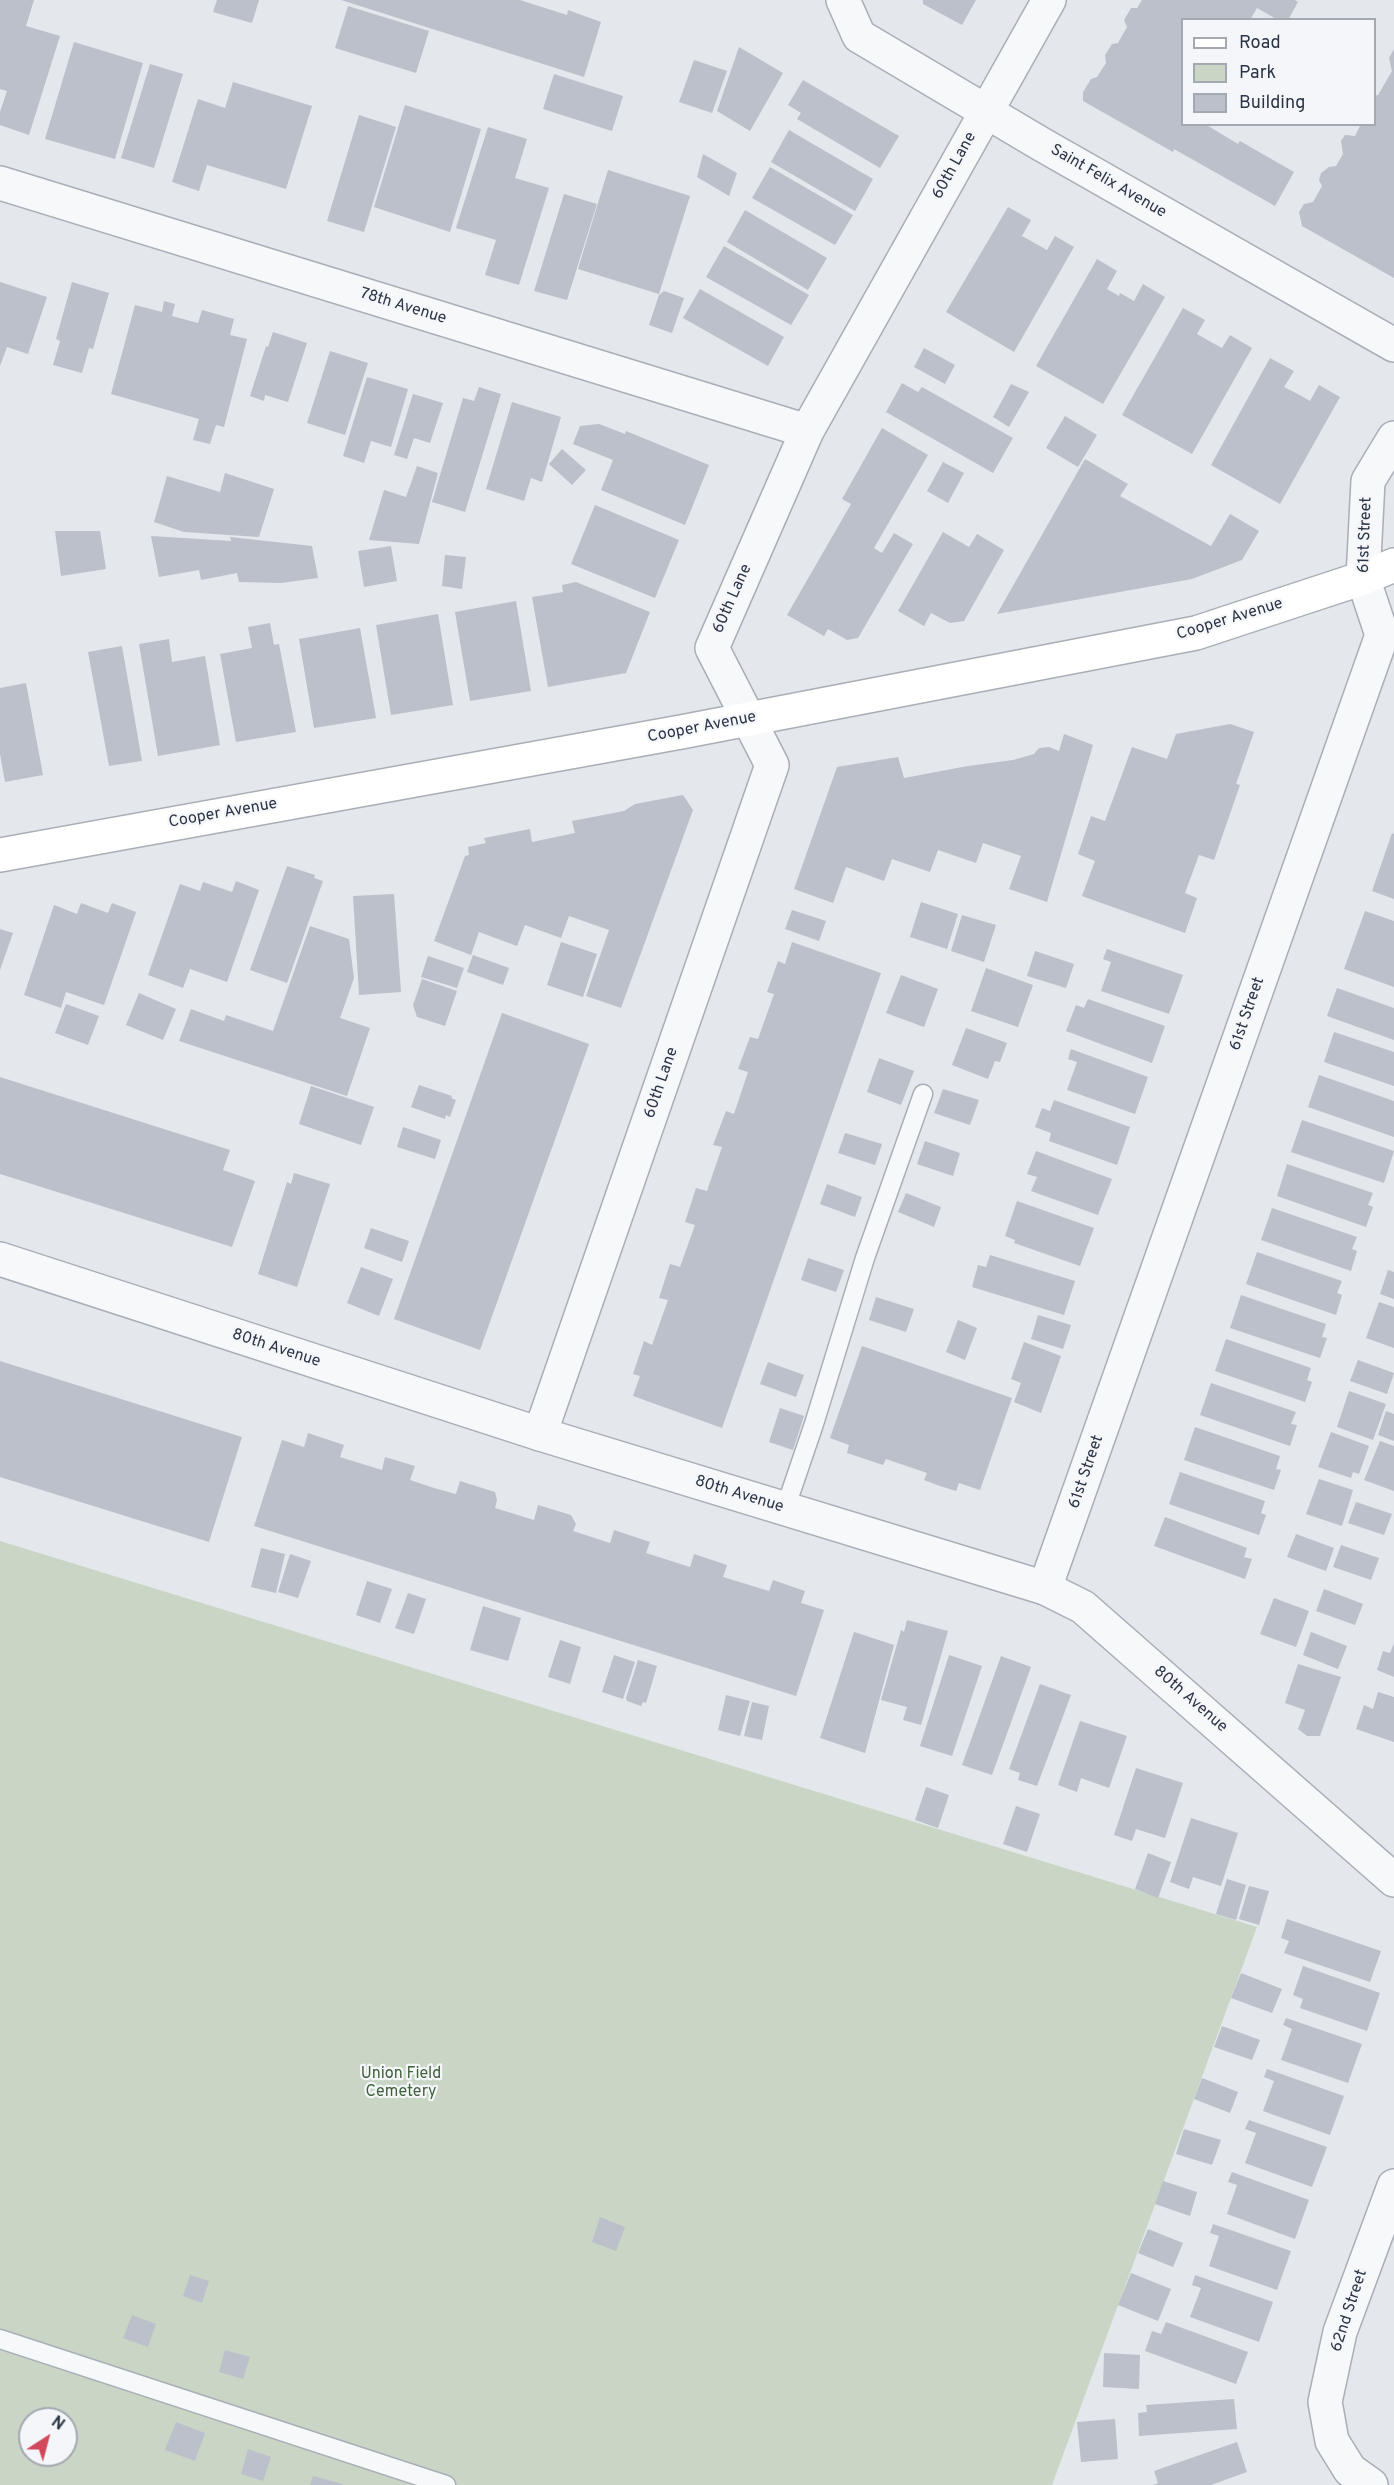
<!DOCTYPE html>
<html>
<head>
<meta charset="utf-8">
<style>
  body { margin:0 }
  #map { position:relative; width:1394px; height:2485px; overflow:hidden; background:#e4e7ec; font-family:Overpass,sans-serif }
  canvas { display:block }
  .legend { position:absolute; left:1181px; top:18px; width:195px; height:108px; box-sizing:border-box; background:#f4f6f9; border:2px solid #a4a8b1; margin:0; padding:8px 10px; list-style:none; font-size:18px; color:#2b3445 }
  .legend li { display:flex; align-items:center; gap:12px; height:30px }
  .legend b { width:30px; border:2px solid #a4a8b1 }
  .north { position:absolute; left:18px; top:2407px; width:60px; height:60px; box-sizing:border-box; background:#f4f6f9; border:2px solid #a4a8b1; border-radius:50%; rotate:36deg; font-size:16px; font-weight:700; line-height:24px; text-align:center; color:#2b3445 }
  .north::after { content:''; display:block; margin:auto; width:21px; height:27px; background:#d1495b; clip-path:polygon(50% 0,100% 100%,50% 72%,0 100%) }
</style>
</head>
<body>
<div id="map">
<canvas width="1394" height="2485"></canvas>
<ul class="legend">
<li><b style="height:8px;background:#fff"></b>Road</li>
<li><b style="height:16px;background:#c9d6c5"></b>Park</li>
<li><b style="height:16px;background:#bbc0ca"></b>Building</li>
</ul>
<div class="north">N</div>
</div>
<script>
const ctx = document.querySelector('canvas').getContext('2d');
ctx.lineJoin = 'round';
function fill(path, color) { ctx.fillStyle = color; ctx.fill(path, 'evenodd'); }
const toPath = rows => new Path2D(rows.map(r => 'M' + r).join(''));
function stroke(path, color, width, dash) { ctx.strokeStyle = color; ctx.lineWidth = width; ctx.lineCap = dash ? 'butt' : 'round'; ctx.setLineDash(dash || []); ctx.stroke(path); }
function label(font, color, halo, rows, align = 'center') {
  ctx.font = font + ' Overpass,sans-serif'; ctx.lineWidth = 4.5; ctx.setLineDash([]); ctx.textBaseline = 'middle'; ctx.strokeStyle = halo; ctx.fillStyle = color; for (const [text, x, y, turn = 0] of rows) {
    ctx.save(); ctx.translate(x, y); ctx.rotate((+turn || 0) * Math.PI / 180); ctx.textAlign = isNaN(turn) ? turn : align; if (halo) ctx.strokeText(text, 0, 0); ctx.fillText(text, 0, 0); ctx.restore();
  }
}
const green = toPath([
  [0,1541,1257,1927,1052,2485,0,2485],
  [30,2419,66,2419,66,2455,30,2455]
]);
const building = toPath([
  [0,0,34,0,26,26,60,36,29,135,0,125,0,112,7,91,0,89],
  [217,0,259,0,252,23,213,12],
  [341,0,520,0,567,15,568,10,601,22,584,77],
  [923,0,976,0,962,25,923,4],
  [1142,0,1295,0,1298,2,1288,20,1278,20,1257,8,1250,20,1182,20,1182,124,1205,124,1238,144,1240,141,1294,172,1275,206,1174,149,1173,152,1083,101,1083,92,1091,79,1097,77,1106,63,1105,55,1112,44,1118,43,1127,27,1124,20,1131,8,1137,8],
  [348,6,429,31,416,73,335,48],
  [74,42,143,63,115,159,45,139],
  [739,47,783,73,750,131,717,111],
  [1394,49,1394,278,1302,226,1299,212,1304,204,1313,202,1322,186,1319,180,1321,173,1329,167,1336,166,1343,154,1341,141,1345,135,1355,136,1361,124,1374,124,1374,96,1378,95,1392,71,1389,58],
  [694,60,727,71,712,113,679,102],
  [150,64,183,74,154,168,121,158],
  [554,74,623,96,612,131,543,109],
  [803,80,899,136,880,168,797,119,801,113,788,105],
  [233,82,312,106,286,189,207,165,199,191,172,182,198,99,225,108],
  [405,105,481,129,450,232,374,207],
  [359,115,396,127,364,232,327,221],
  [488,127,527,139,515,178,549,188,519,285,485,275,496,240,456,228],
  [789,130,873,179,855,211,771,162],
  [703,154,737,173,729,196,697,177],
  [770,167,853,215,835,245,752,198],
  [608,170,690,196,659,294,578,269],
  [564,194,597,204,567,300,534,291],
  [1008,207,1031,220,1022,236,1047,250,1055,236,1074,247,1014,352,946,312],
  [745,210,827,258,808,290,727,242],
  [724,246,809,295,791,325,706,277],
  [1097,259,1117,271,1107,289,1119,296,1120,293,1134,301,1143,284,1165,297,1103,404,1036,366],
  [0,282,47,297,28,354,7,347,0,366],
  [72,282,109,293,93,349,89,348,82,373,53,365,60,341,56,339],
  [700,289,784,337,768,366,683,318],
  [664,291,684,298,672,333,649,325,659,295],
  [164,301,175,304,172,316,198,323,202,310,234,319,230,335,247,339,224,427,216,425,210,444,193,440,199,419,111,394,135,305,162,312],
  [1183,308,1205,320,1197,334,1211,342,1222,348,1230,335,1252,348,1192,454,1122,415],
  [273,332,307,343,288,402,265,395,264,401,250,396,266,346,268,347],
  [924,348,955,365,945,384,914,367],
  [330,351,368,363,345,435,307,423],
  [1270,358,1294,371,1284,387,1296,393,1310,401,1319,385,1340,397,1280,504,1211,465],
  [367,377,408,389,391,447,371,441,364,463,343,456],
  [902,383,918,392,922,387,1013,438,993,473,886,412],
  [1011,384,1029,392,1009,427,993,417],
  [479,387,501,394,465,512,432,502,463,398,474,401],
  [413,394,443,403,430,443,414,438,407,459,394,455],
  [512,402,561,417,542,482,531,478,524,501,486,489],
  [1065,416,1097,435,1078,467,1046,448],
  [599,424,625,434,626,431,709,465,685,525,601,490,613,460,573,444,580,426],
  [882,428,928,455,874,548,882,553,894,533,913,544,858,638,847,640,828,629,824,636,787,615,851,504,842,499],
  [562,449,586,470,572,485,549,464],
  [1085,459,1128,484,1120,496,1211,546,1230,514,1259,531,1242,560,1192,579,997,614],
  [943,462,964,473,948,503,927,491],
  [417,466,438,473,419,544,369,540,384,490,406,497],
  [225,473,274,489,259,537,184,532,154,522,167,476,220,492],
  [595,505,679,540,655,598,571,564],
  [55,531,100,531,106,569,61,576],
  [943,532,969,547,977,534,1004,550,964,621,950,623,931,613,924,626,898,611],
  [151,536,231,541,230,537,312,546,318,578,281,583,239,582,237,573,201,580,199,570,159,577],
  [391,546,397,581,364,587,358,551],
  [445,555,466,557,462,589,442,586],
  [576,582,650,612,626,673,548,687,532,597,563,592,562,585],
  [516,601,531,691,470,701,455,612],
  [438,614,453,705,391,715,376,625],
  [270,623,274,645,279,644,296,732,236,742,220,654,252,648,248,627],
  [360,628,376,718,314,728,299,639],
  [169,639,172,662,205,656,220,745,158,756,139,644],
  [122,646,142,761,109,766,88,652],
  [26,683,43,775,5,782,0,754,0,688],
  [1230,724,1254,732,1236,784,1240,785,1214,860,1199,855,1185,893,1197,898,1185,933,1082,896,1095,861,1078,854,1091,816,1105,821,1132,747,1167,759,1176,734],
  [1064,734,1093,745,1047,902,1009,889,1021,856,983,843,976,863,938,850,930,872,892,859,884,881,846,867,833,903,794,889,837,767,898,757,904,778,968,766,1013,760,1034,754,1039,748,1049,747,1059,751],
  [683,795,693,810,621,1008,586,996,609,930,569,916,561,938,525,925,517,946,479,932,471,955,434,941,465,856,469,855,468,847,486,843,484,838,530,829,532,842,575,833,572,821,624,811,635,804],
  [1392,833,1394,834,1394,899,1372,891],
  [287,866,315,875,314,878,323,881,287,983,250,970],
  [236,881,259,890,227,982,190,969,183,988,148,975,180,884,200,891,203,882,232,892],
  [394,894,401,992,359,995,353,896],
  [921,902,958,914,947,949,910,937],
  [81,903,108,913,112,903,136,912,104,1005,66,992,61,1008,24,995,54,905,77,914],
  [792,910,826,921,819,941,785,929],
  [1365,911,1394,921,1394,987,1344,969],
  [962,915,996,925,984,962,951,951],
  [310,926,349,939,354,978,340,1018,370,1028,347,1096,179,1041,191,1009,224,1021,226,1015,273,1031],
  [0,929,13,933,0,970],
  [561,942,597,954,583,997,547,985],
  [792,942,881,973,722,1428,633,1396,640,1376,633,1374,644,1341,652,1345,668,1300,659,1298,670,1264,680,1267,695,1225,685,1222,696,1188,707,1191,722,1147,713,1145,726,1111,734,1114,748,1072,738,1069,750,1037,758,1039,774,994,767,992,778,961,785,964],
  [1107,949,1183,975,1169,1014,1101,991,1111,962,1103,959],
  [1035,951,1074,964,1066,988,1027,976],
  [473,955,509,968,503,985,467,972],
  [428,956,464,968,457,988,421,977],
  [986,968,1033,985,1018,1027,971,1011],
  [901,975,938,989,924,1027,886,1013],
  [422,979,457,991,445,1026,417,1017,413,1005],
  [1337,988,1394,1008,1394,1040,1327,1016],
  [139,993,176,1009,163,1040,126,1025],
  [1088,999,1165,1026,1152,1063,1066,1031,1076,1005,1084,1008],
  [66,1004,99,1016,88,1045,55,1033],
  [502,1013,589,1044,480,1350,394,1319],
  [966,1028,1007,1043,1000,1062,995,1061,988,1079,952,1065],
  [1334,1032,1394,1052,1394,1086,1324,1062],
  [1071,1049,1148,1077,1135,1114,1067,1090,1077,1062,1068,1059],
  [879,1058,914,1071,901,1105,867,1092],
  [1319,1075,1394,1101,1394,1137,1308,1107],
  [0,1077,230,1150,223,1170,255,1181,232,1247,0,1174],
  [419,1085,452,1096,451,1098,456,1100,450,1117,446,1115,445,1119,411,1107],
  [311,1086,374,1107,361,1145,299,1124],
  [943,1089,979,1100,970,1125,934,1113],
  [1054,1100,1130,1127,1117,1165,1049,1141,1051,1133,1035,1127,1042,1108,1050,1111],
  [1302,1120,1394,1151,1384,1183,1291,1152],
  [403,1127,441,1140,435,1159,397,1147],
  [845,1133,882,1144,875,1165,838,1153],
  [925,1141,960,1153,953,1176,917,1164],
  [1036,1151,1112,1179,1098,1215,1031,1191,1037,1177,1027,1174],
  [1287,1164,1373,1193,1368,1205,1373,1207,1366,1227,1277,1196],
  [294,1173,330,1184,297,1287,258,1274,287,1182,291,1184],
  [827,1184,862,1197,855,1217,820,1204],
  [906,1193,941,1207,934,1227,898,1212],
  [1017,1201,1094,1228,1080,1266,1014,1243,1015,1240,1005,1236],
  [1272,1208,1357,1237,1352,1249,1357,1251,1351,1271,1261,1240],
  [371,1228,409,1241,402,1262,364,1248],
  [1257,1252,1342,1281,1337,1293,1342,1295,1336,1315,1246,1284],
  [990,1255,1075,1281,1064,1315,972,1287,978,1265,986,1267],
  [808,1258,844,1270,836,1292,801,1280],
  [361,1267,393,1279,379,1316,347,1303],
  [1388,1270,1394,1272,1394,1299,1380,1294],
  [1241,1295,1326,1324,1322,1337,1327,1338,1320,1358,1230,1328],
  [876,1297,914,1309,906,1332,869,1320],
  [1379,1302,1394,1307,1394,1348,1366,1338],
  [1038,1315,1071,1325,1063,1349,1031,1339],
  [958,1320,977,1328,965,1360,946,1352],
  [1226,1339,1311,1368,1307,1380,1312,1382,1305,1402,1215,1371],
  [1024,1342,1061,1356,1041,1413,1014,1402,1021,1383,1011,1379],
  [862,1346,1012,1398,980,1490,959,1483,956,1491,940,1486,924,1480,927,1473,886,1459,883,1465,847,1453,849,1445,830,1438],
  [1358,1360,1394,1373,1387,1394,1350,1381],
  [0,1361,242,1437,209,1542,0,1477],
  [768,1362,804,1375,796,1397,760,1384],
  [1211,1383,1296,1412,1291,1424,1297,1425,1290,1446,1200,1415],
  [1349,1391,1386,1404,1373,1440,1337,1427],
  [780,1408,804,1416,793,1450,769,1442],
  [1386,1411,1394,1414,1394,1441,1378,1435],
  [1195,1427,1280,1456,1276,1469,1281,1470,1274,1490,1184,1460],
  [1331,1432,1369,1446,1359,1474,1353,1472,1351,1478,1318,1467],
  [308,1433,344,1445,340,1457,382,1470,385,1457,415,1466,410,1480,434,1488,456,1494,460,1481,495,1492,497,1500,495,1508,534,1520,538,1505,571,1515,576,1524,573,1531,610,1543,614,1530,650,1542,646,1553,690,1567,694,1554,727,1565,723,1577,769,1591,773,1580,805,1591,801,1603,824,1610,796,1696,254,1526,282,1440,304,1447],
  [1380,1441,1394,1446,1394,1491,1364,1480],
  [1180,1472,1265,1501,1261,1513,1266,1515,1259,1535,1169,1504],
  [1319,1479,1353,1490,1342,1526,1306,1514],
  [1356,1502,1392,1514,1384,1535,1348,1523],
  [1165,1517,1247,1548,1244,1557,1252,1559,1245,1579,1154,1546],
  [1296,1534,1334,1548,1326,1571,1287,1557],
  [1341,1545,1379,1558,1371,1580,1333,1567],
  [261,1548,285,1554,276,1593,251,1587],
  [290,1554,311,1561,298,1598,278,1592],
  [367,1581,392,1589,380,1623,356,1615],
  [1324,1589,1363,1604,1355,1625,1316,1611],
  [408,1593,426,1599,414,1634,395,1628],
  [1274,1598,1309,1611,1296,1647,1260,1634],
  [483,1606,521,1618,508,1661,470,1650],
  [907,1620,948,1631,921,1725,903,1720,907,1707,881,1700,901,1630,904,1632],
  [854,1632,894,1645,865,1753,820,1738],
  [1311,1632,1347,1646,1338,1669,1303,1655],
  [560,1640,581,1647,570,1684,548,1677],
  [1394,1643,1394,1677,1377,1670,1383,1651,1390,1653],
  [614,1655,635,1662,623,1699,602,1692],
  [949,1655,982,1666,952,1756,920,1746],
  [1001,1656,1031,1667,992,1775,962,1765],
  [638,1660,657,1666,646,1703,643,1702,641,1706,627,1701,626,1698],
  [1298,1664,1341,1677,1320,1736,1307,1736,1298,1729,1305,1710,1285,1703],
  [1040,1684,1071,1695,1037,1786,1018,1780,1020,1773,1009,1769],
  [1378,1692,1394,1697,1394,1742,1356,1729,1364,1705,1373,1709],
  [726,1695,750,1701,740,1736,718,1730],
  [752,1702,769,1706,762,1740,744,1736],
  [1080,1721,1127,1736,1109,1788,1081,1778,1077,1792,1058,1785],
  [1136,1768,1183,1783,1165,1838,1136,1829,1132,1841,1114,1835],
  [926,1787,949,1795,938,1828,915,1820],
  [1016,1806,1040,1814,1027,1852,1003,1844],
  [1191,1818,1238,1833,1221,1886,1193,1877,1189,1889,1170,1882],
  [1148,1853,1171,1862,1158,1898,1135,1889],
  [1227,1879,1246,1885,1236,1920,1216,1914],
  [1249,1886,1269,1891,1259,1925,1239,1919],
  [1287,1919,1381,1951,1370,1982,1284,1953,1289,1941,1281,1938],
  [1303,1966,1380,1993,1367,2031,1300,2008,1303,1999,1293,1995],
  [1241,1973,1282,1989,1272,2013,1231,1998],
  [1286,2018,1362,2044,1348,2083,1281,2060,1292,2029,1283,2025],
  [1222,2026,1260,2040,1252,2060,1214,2047],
  [1267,2069,1344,2096,1330,2135,1263,2111,1274,2081,1264,2077],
  [1202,2078,1238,2092,1230,2113,1194,2099],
  [1249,2120,1327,2147,1312,2187,1245,2163,1256,2133,1245,2129],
  [1184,2129,1221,2140,1212,2165,1176,2154],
  [1232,2172,1309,2200,1295,2239,1227,2214,1237,2185,1228,2182],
  [1163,2181,1197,2192,1190,2216,1155,2204],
  [600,2217,625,2227,616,2251,592,2242],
  [1213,2224,1291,2251,1277,2290,1209,2266,1219,2236,1210,2233],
  [1148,2229,1183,2243,1173,2267,1138,2253],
  [1131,2273,1171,2289,1158,2321,1118,2305],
  [190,2275,209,2281,202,2303,183,2296],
  [1195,2275,1273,2302,1259,2342,1190,2317,1201,2288,1192,2285],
  [132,2315,156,2324,148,2347,123,2338],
  [1166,2322,1248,2352,1236,2384,1145,2351,1152,2331,1161,2334],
  [225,2350,250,2357,243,2379,219,2372],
  [1104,2353,1140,2355,1139,2389,1103,2387],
  [1234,2399,1237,2429,1139,2436,1138,2413,1147,2412,1146,2405],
  [1115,2419,1118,2459,1081,2462,1077,2422],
  [176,2422,205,2433,195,2461,165,2450],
  [1237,2442,1247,2472,1211,2485,1153,2485,1158,2483,1154,2471],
  [248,2449,271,2457,263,2481,241,2474],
  [313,2476,343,2484,342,2485,310,2485]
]);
const service = toPath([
  [785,1509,814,1424,865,1258,923,1094],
  [0,2339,446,2485]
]);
const minor = toPath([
  [843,0,859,36,1041,144,1394,345],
  [0,183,807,431],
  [540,1434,772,765,712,648,807,431,1049,0],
  [1045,1588,1382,635,1363,578,1368,481,1394,438],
  [1371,2485,1350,2470,1332,2441,1325,2402,1340,2332,1394,2186]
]);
const tertiary = toPath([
  [0,1259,540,1434,1045,1588,1083,1607,1394,1880]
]);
const secondary = toPath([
  [0,855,681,732,1196,633,1363,578,1394,565]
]);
const streetNames = [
  ["60th Lane",955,166,-61],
  ["Saint Felix Avenue",1108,182,30],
  ["78th Avenue",403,307,17],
  ["61st Street",1366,535,-88],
  ["60th Lane",733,599,-66],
  ["Cooper Avenue",1230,620,-17],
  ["Cooper Avenue",702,728,-11],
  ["Cooper Avenue",223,814,-10],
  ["61st Street",1248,1014,-71],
  ["60th Lane",662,1083,-71],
  ["80th Avenue",276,1349,18],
  ["61st Street",1087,1472,-71],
  ["80th Avenue",739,1495,17],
  ["80th Avenue",1190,1700,41],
  ["62nd Street",1350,2311,-72]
];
const parkNames = [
  ["Union Field",401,2075],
  ["Cemetery",401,2093]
];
fill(green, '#c9d6c5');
fill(building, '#bbc0ca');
stroke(service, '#a9aeb7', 21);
stroke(minor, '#a9aeb7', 36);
stroke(tertiary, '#a9aeb7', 36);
stroke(secondary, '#a9aeb7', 36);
stroke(service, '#f7f8fa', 18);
stroke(minor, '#f7f8fa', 33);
stroke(tertiary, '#f7f8fa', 33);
stroke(secondary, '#fff', 33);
label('16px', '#2b3445', '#f4f6f9', streetNames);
label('16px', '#3f6138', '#f4f6f9', parkNames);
</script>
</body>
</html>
